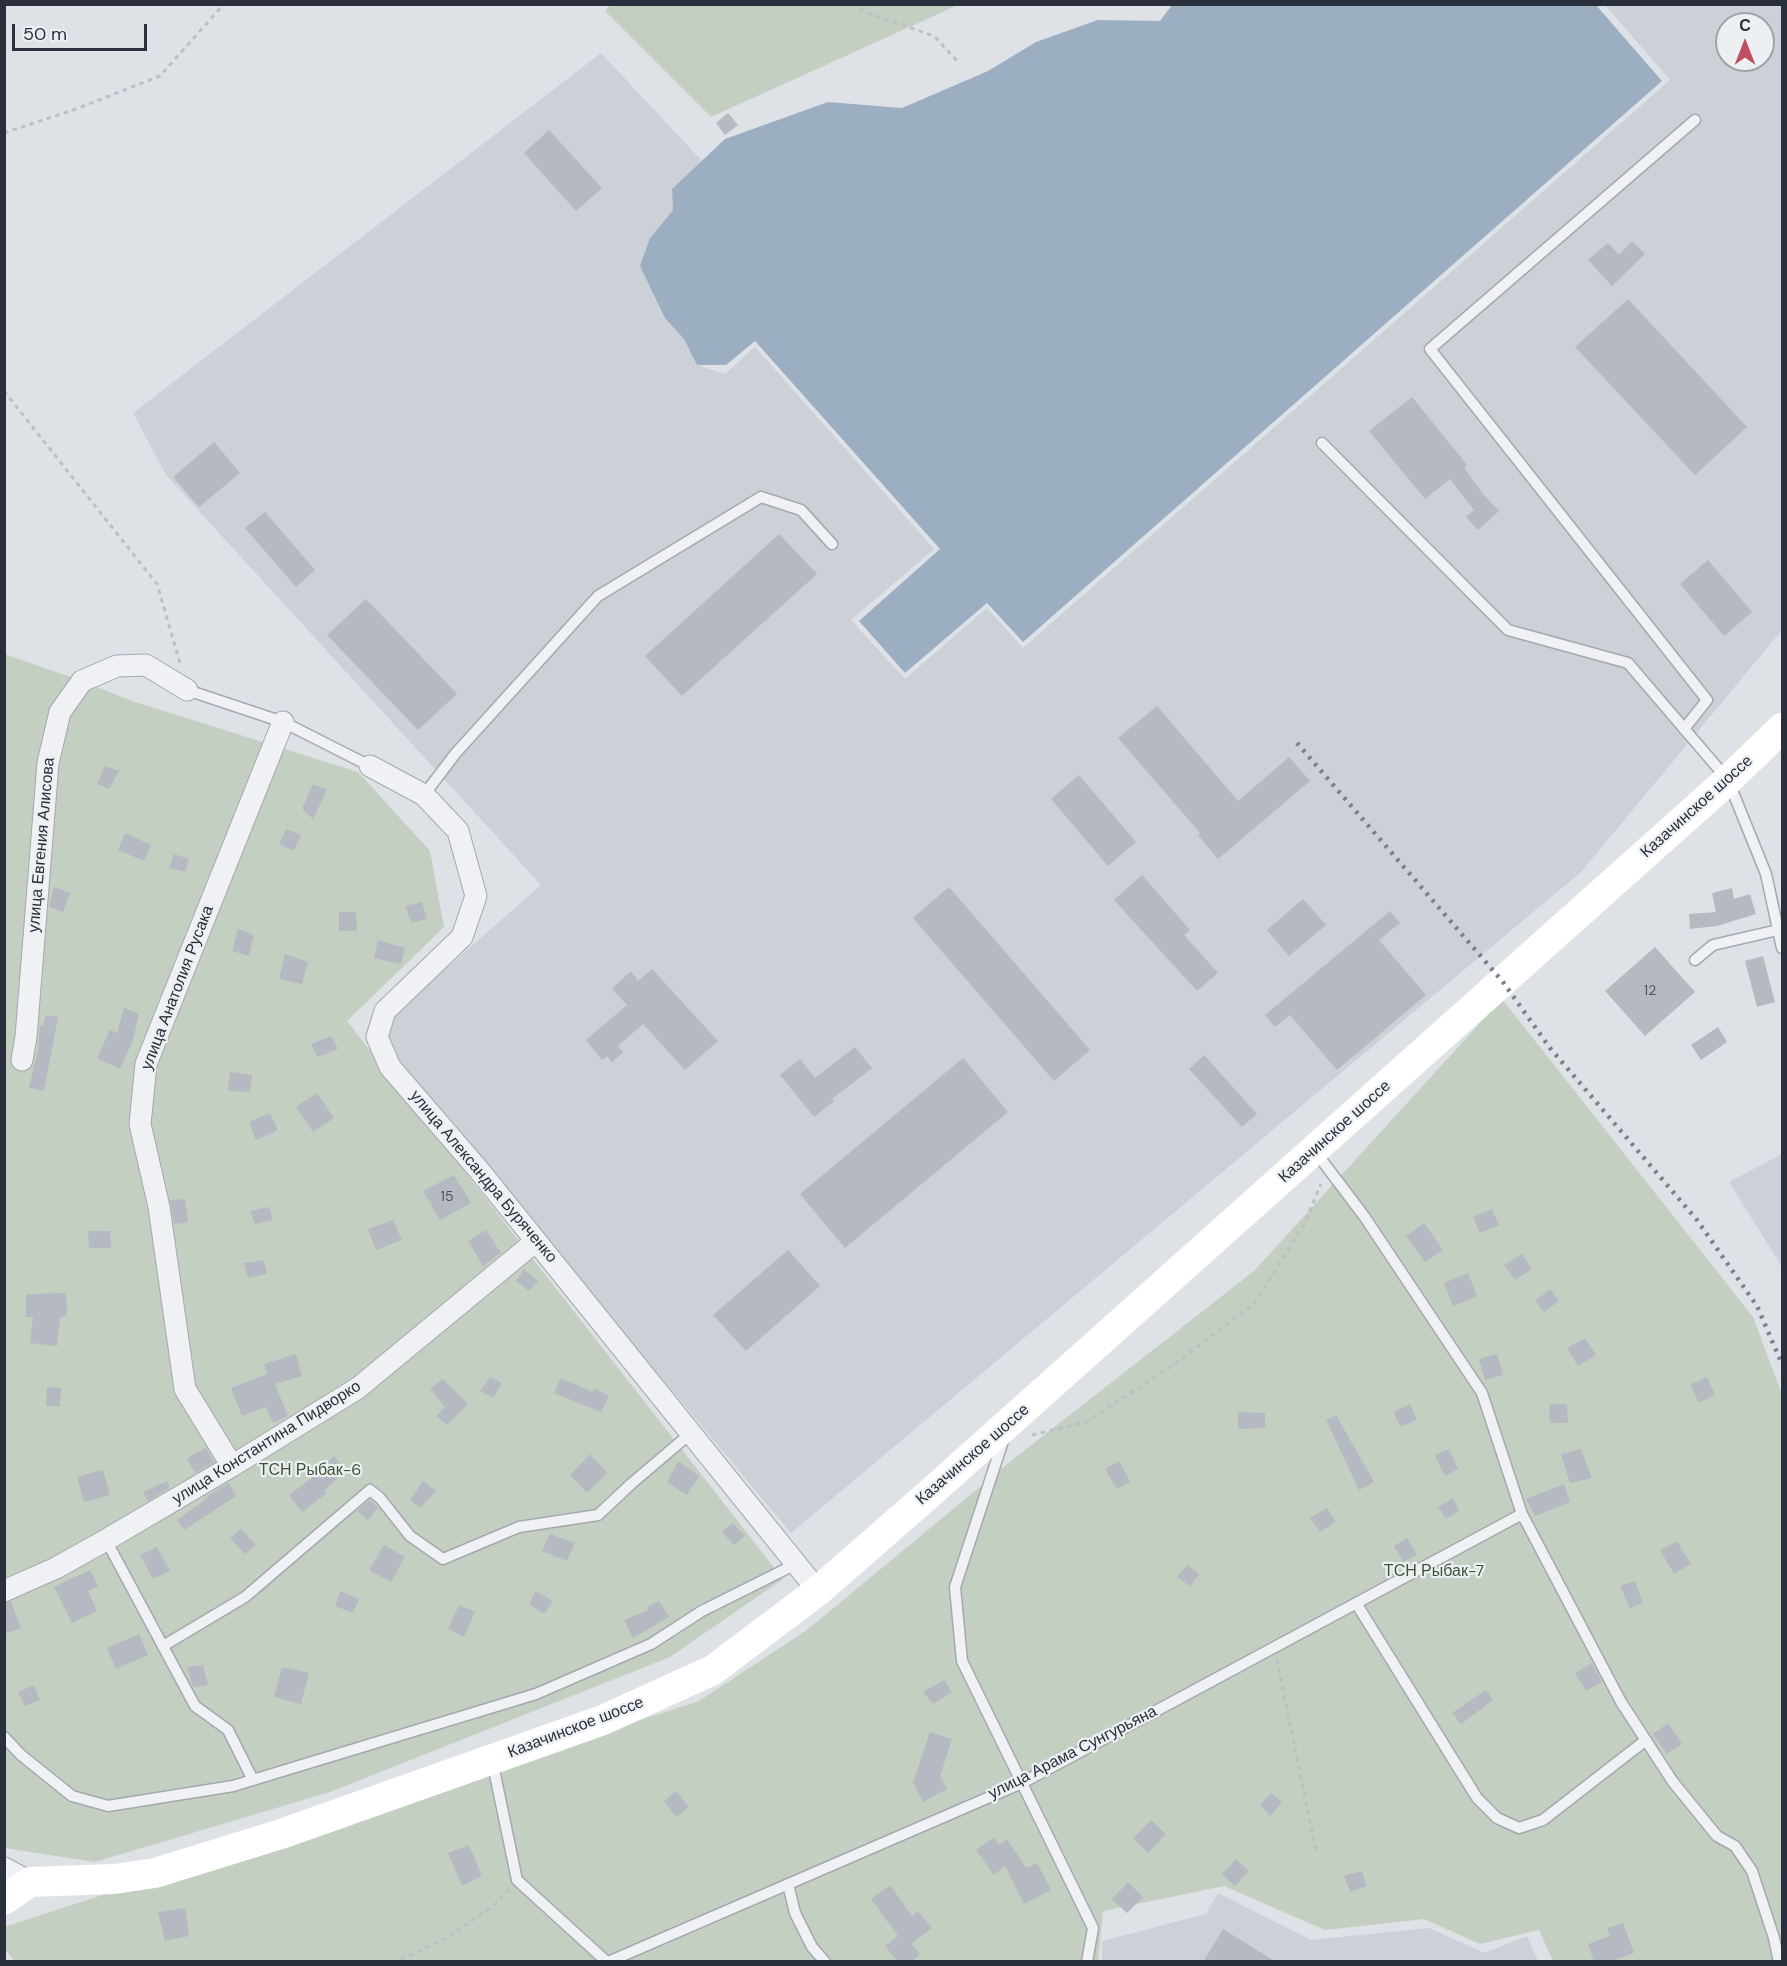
<!DOCTYPE html>
<html>
<head>
<meta charset="utf-8">
<style>
  body { margin:0 }
  #map { position:relative; width:1787px; height:1966px; overflow:hidden; background:#dee1e6; font-family:"DM Sans",sans-serif }
  canvas { display:block }
  .frame { position:absolute; inset:0; border:6px solid #292f3b; pointer-events:none }
  .north { position:absolute; left:1715px; top:12px; width:60px; height:60px; box-sizing:border-box; background:#edf0f3; border:2px solid #9fa3a9; border-radius:50%; rotate:0deg; font-size:16px; font-weight:700; line-height:24px; text-align:center; color:#292f3b }
  .north::after { content:''; display:block; margin:auto; width:21px; height:27px; background:#bf4e60; clip-path:polygon(50% 0,100% 100%,50% 72%,0 100%) }
  .scale { position:absolute; left:12px; top:24px; width:135px; height:27px; box-sizing:border-box; border:3px solid #292f3b; border-top:0; padding-left:8px; font-size:18px; line-height:21px; white-space:nowrap; color:#292f3b; -webkit-text-stroke:4px #edf0f3; paint-order:stroke }
</style>
</head>
<body>
<div id="map">
<canvas width="1787" height="1966"></canvas>
<div class="frame"></div>
<div class="north">С</div>
<div class="scale">50 m</div>
</div>
<script>
const ctx = document.querySelector('canvas').getContext('2d');
ctx.lineJoin = 'round';
function fill(path, color) { ctx.fillStyle = color; ctx.fill(path, 'evenodd'); }
const toPath = rows => new Path2D(rows.map(r => 'M' + r).join(''));
function stroke(path, color, width, dash) { ctx.strokeStyle = color; ctx.lineWidth = width; ctx.lineCap = dash ? 'butt' : 'round'; ctx.setLineDash(dash || []); ctx.stroke(path); }
function label(font, color, halo, rows, align = 'center') {
  ctx.font = font + ' "DM Sans",sans-serif'; ctx.lineWidth = 4.5; ctx.setLineDash([]); ctx.textBaseline = 'middle'; ctx.strokeStyle = halo; ctx.fillStyle = color; for (const [text, x, y, turn = 0] of rows) {
    ctx.save(); ctx.translate(x, y); ctx.rotate((+turn || 0) * Math.PI / 180); ctx.textAlign = isNaN(turn) ? turn : align; if (halo) ctx.strokeText(text, 0, 0); ctx.fillText(text, 0, 0); ctx.restore();
  }
}
const built = toPath([
  [1605,5,1782,5,1782,630,1581,872,791,1533,385,1047,392,1016,541,885,166,475,133,413,601,53,702,161,672,189,673,210,650,238,665,317,684,339,697,365,725,374,755,347,934,549,851,620,905,679,987,608,1023,648,1670,80],
  [1727,24,1763,24,1763,60,1727,60],
  [1782,1154,1782,1267,1729,1182],
  [1218,1893,1311,1940,1429,1928,1485,1953,1527,1936,1538,1961,1102,1962,1102,1941,1206,1914]
]);
const green = toPath([
  [610,4,958,4,958,5,711,117,605,11],
  [4,654,82,681,132,701,358,772,430,851,444,927,347,1021,783,1579,670,1657,330,1792,95,1862,5,1848],
  [1502,999,1753,1317,1781,1392,1782,1398,1782,1961,1553,1961,1539,1930,1480,1944,1424,1919,1325,1930,1224,1886,1103,1911,1098,1962,15,1962,5,1949,4,1927,699,1701,807,1630,1016,1457,1254,1271]
]);
const water = toPath([
  [1172,5,1596,5,1662,81,1023,642,987,603,905,673,859,621,940,549,755,341,726,365,697,365,684,339,665,318,640,266,650,238,673,210,672,189,725,139,828,102,902,108,988,71,1036,42,1098,20,1160,21]
]);
const building = toPath([
  [728,113,738,125,725,135,716,123],
  [549,130,602,188,576,211,524,153],
  [1632,241,1645,254,1612,286,1588,260,1608,243,1619,255],
  [1628,299,1747,427,1695,475,1575,347],
  [1412,397,1467,465,1464,468,1483,494,1499,511,1478,530,1466,517,1474,510,1450,479,1425,499,1369,431],
  [214,442,240,473,199,507,173,477],
  [265,512,315,570,296,587,245,528],
  [779,534,817,574,682,696,645,656],
  [1708,560,1752,612,1724,636,1680,584],
  [366,599,457,694,418,730,327,635],
  [1157,706,1238,801,1289,757,1310,781,1218,859,1198,835,1200,833,1118,738],
  [105,766,119,771,109,789,97,784],
  [1079,775,1136,842,1108,866,1051,799],
  [313,784,327,790,313,819,303,810,303,806],
  [286,829,301,835,294,851,279,844],
  [125,833,151,845,144,861,118,850],
  [174,854,189,859,185,872,169,868],
  [1142,875,1190,930,1184,935,1218,973,1197,991,1114,900],
  [54,887,70,893,63,912,49,907],
  [949,887,1090,1050,1054,1081,913,918],
  [1732,888,1734,899,1750,894,1756,914,1717,926,1690,929,1689,914,1716,912,1712,893],
  [1303,899,1326,925,1289,956,1267,930],
  [422,902,427,919,412,923,405,906],
  [1390,911,1400,923,1379,940,1426,995,1337,1070,1290,1015,1275,1027,1265,1015],
  [339,912,356,912,357,931,339,931],
  [238,929,254,935,249,956,232,951],
  [378,940,405,948,401,964,374,958],
  [1655,947,1695,992,1645,1036,1605,991],
  [285,954,308,962,302,984,279,979],
  [1763,956,1775,1002,1757,1007,1745,961],
  [652,969,718,1041,685,1070,643,1024,618,1046,623,1052,612,1062,607,1056,602,1060,586,1040,627,1005,612,989,631,971,638,981],
  [124,1008,139,1014,133,1040,120,1069,97,1058,110,1030,117,1033],
  [46,1015,58,1017,44,1091,29,1088,38,1049,40,1025,43,1026],
  [1718,1027,1727,1042,1701,1060,1691,1045],
  [331,1036,338,1049,317,1057,311,1044],
  [855,1047,872,1068,832,1099,834,1101,814,1117,780,1075,800,1059,815,1078],
  [1204,1055,1257,1114,1242,1127,1189,1069],
  [963,1058,1008,1112,845,1248,800,1194],
  [230,1072,252,1075,250,1092,228,1091],
  [317,1093,334,1118,313,1132,296,1107],
  [270,1113,278,1130,256,1140,249,1122],
  [454,1175,471,1203,440,1220,423,1191],
  [185,1199,188,1222,174,1224,170,1200],
  [269,1207,273,1220,255,1224,250,1211],
  [1492,1209,1499,1225,1480,1233,1473,1217],
  [393,1220,402,1240,376,1250,368,1229],
  [1424,1223,1443,1250,1425,1262,1406,1236],
  [486,1230,501,1253,483,1266,468,1241],
  [88,1231,110,1231,111,1248,89,1248],
  [788,1250,820,1286,746,1351,713,1315],
  [1522,1254,1532,1269,1515,1280,1504,1265],
  [264,1260,267,1274,248,1278,244,1263],
  [524,1269,538,1281,529,1291,516,1281],
  [1468,1273,1477,1296,1453,1306,1444,1283],
  [1550,1289,1559,1301,1544,1312,1535,1301],
  [66,1293,67,1316,60,1317,57,1346,30,1343,33,1317,26,1317,26,1294],
  [1585,1338,1596,1355,1578,1366,1567,1348],
  [296,1354,302,1376,275,1384,288,1416,273,1423,266,1407,242,1416,231,1388,267,1374,264,1364],
  [1497,1354,1503,1375,1485,1380,1479,1359],
  [490,1377,502,1383,493,1398,480,1391],
  [1707,1377,1715,1395,1699,1403,1690,1385],
  [561,1378,592,1392,594,1388,609,1396,601,1412,554,1393],
  [443,1379,468,1404,447,1425,436,1416,445,1407,430,1389],
  [47,1387,61,1388,60,1407,46,1406],
  [1410,1404,1417,1420,1400,1427,1394,1412],
  [1549,1404,1567,1404,1568,1423,1550,1423],
  [1238,1412,1265,1413,1265,1428,1238,1429],
  [1336,1415,1374,1482,1359,1490,1326,1420],
  [206,1448,214,1462,195,1473,187,1458],
  [1449,1449,1458,1469,1445,1476,1435,1455],
  [1581,1449,1592,1478,1570,1483,1561,1454],
  [590,1454,607,1473,587,1493,570,1475],
  [334,1456,346,1470,325,1490,327,1493,302,1512,289,1495,325,1468,323,1467],
  [678,1461,699,1476,687,1495,667,1482],
  [1119,1461,1130,1482,1117,1489,1105,1469],
  [103,1470,110,1495,84,1502,77,1477],
  [167,1481,170,1487,148,1501,143,1492],
  [423,1481,436,1491,420,1508,410,1500],
  [229,1483,236,1496,184,1530,177,1520,208,1498,207,1496],
  [1564,1484,1570,1502,1535,1516,1526,1499],
  [1453,1498,1459,1511,1446,1519,1438,1507],
  [370,1500,378,1508,368,1520,357,1511],
  [1327,1508,1336,1522,1320,1532,1310,1518],
  [733,1523,745,1536,734,1545,722,1532],
  [241,1529,256,1545,245,1554,230,1538],
  [550,1534,575,1543,567,1561,542,1551],
  [1407,1538,1417,1555,1403,1562,1394,1546],
  [1677,1541,1691,1564,1674,1574,1660,1550],
  [384,1545,405,1557,391,1582,369,1570],
  [157,1547,170,1571,153,1579,140,1555],
  [1187,1565,1199,1574,1190,1586,1177,1577],
  [90,1570,98,1586,88,1591,97,1611,72,1623,54,1587],
  [1635,1581,1643,1603,1630,1608,1620,1586],
  [340,1591,359,1599,353,1613,335,1606],
  [536,1591,553,1601,544,1614,529,1604],
  [659,1601,669,1617,633,1638,624,1620,648,1610,647,1607],
  [11,1602,21,1628,4,1634,4,1603],
  [459,1605,475,1612,464,1637,448,1629],
  [139,1634,148,1655,116,1669,107,1648],
  [1592,1663,1602,1682,1586,1691,1575,1673],
  [203,1665,208,1685,193,1687,187,1667],
  [282,1667,309,1673,301,1704,274,1697],
  [944,1680,952,1692,933,1704,923,1692],
  [34,1685,40,1700,25,1706,18,1692],
  [1486,1690,1493,1700,1461,1724,1452,1713],
  [1668,1723,1682,1744,1667,1754,1653,1734],
  [930,1732,952,1739,940,1776,947,1789,923,1802,913,1783],
  [676,1791,689,1807,676,1817,664,1801],
  [1271,1793,1282,1802,1270,1816,1260,1805],
  [1151,1820,1166,1834,1148,1853,1133,1839],
  [994,1837,999,1845,1007,1839,1026,1868,1037,1863,1051,1890,1024,1904,1005,1866,994,1875,976,1850],
  [469,1845,482,1876,462,1886,448,1853],
  [1236,1859,1249,1871,1235,1886,1222,1874],
  [1362,1871,1367,1886,1350,1892,1344,1876],
  [1128,1882,1143,1897,1127,1913,1112,1899],
  [890,1885,912,1916,918,1911,932,1928,911,1944,920,1954,911,1962,898,1962,885,1946,898,1936,871,1899],
  [185,1908,189,1936,165,1941,158,1912],
  [1623,1923,1634,1953,1609,1962,1594,1962,1588,1944,1610,1936,1607,1928],
  [1223,1929,1276,1962,1203,1962]
]);
const path = toPath([
  [852,4,863,11,934,36,960,64],
  [4,133,76,109,160,76,224,4],
  [4,391,157,584,180,663],
  [1032,1435,1086,1422,1175,1364,1254,1304,1304,1225,1321,1184],
  [1277,1660,1316,1851],
  [392,1962,407,1957,450,1936,497,1903,509,1889]
]);
const lane = toPath([
  [1322,443,1508,630,1628,663,1728,780,1766,874,1782,948],
  [187,690,283,722,370,766],
  [1684,729,1707,700,1430,349,1695,120],
  [424,795,455,754,598,596,761,497,801,510,832,544],
  [1695,960,1713,945,1778,930],
  [1314,1150,1364,1216,1482,1393,1522,1514,1621,1702,1673,1782,1717,1836,1735,1846,1752,1871,1774,1938,1779,1962],
  [1004,1438,955,1587,962,1661,1093,1928,1087,1962],
  [106,1540,195,1706,228,1730,253,1780],
  [1356,1603,1477,1798,1497,1818,1519,1828,1543,1820,1646,1740],
  [163,1646,245,1597,370,1490,380,1498,410,1536,443,1559,519,1527,598,1515,631,1484,691,1433],
  [4,1737,21,1755,72,1796,108,1806,233,1786,536,1694,651,1644,702,1611,796,1564],
  [492,1760,517,1880,607,1962],
  [788,1884,795,1913,812,1947,825,1962],
  [608,1962,1022,1783,1522,1514]
]);
const street = toPath([
  [370,766,424,795,458,831,476,896,462,937,385,1011,377,1037,390,1067,478,1169,818,1591],
  [22,1060,26,1037,48,763,60,712,82,681,117,666,146,665,187,690],
  [232,1466,185,1389,159,1207,140,1124,146,1064,283,722],
  [4,1591,56,1568,106,1540,232,1466,358,1388,536,1241],
  [4,1868,30,1882]
]);
const secondary = toPath([
  [4,1900,30,1882,114,1879,155,1873,281,1834,603,1720,713,1670,818,1591,929,1494,1728,780,1782,728]
]);
const rail = toPath([
  [1297,743,1503,982,1550,1048,1697,1220,1757,1306,1782,1364]
]);
const numberNames = [
  ["12",1650,991],
  ["15",447,1197]
];
const streetNames = [
  ["Казачинское шоссе",1697,807,-42],
  ["улица Евгения Алисова",42,845,-85],
  ["улица Анатолия Русака",178,988,-69],
  ["Казачинское шоссе",1335,1132,-42],
  ["улица Александра Буряченко",483,1177,50],
  ["улица Константина Пидворко",267,1443,-32],
  ["Казачинское шоссе",973,1455,-41],
  ["Казачинское шоссе",576,1728,-21],
  ["улица Арама Сунгурьяна",1073,1753,-27]
];
const parkNames = [
  ["ТСН Рыбак-6",310,1471],
  ["ТСН Рыбак-7",1434,1572]
];
fill(built, '#ccd0d7');
fill(green, '#c3cfc0');
fill(water, '#9cafc2');
fill(building, '#b5bac2');
stroke(lane, '#a4a8af', 13);
stroke(street, '#a4a8af', 23);
stroke(path, '#bcbfc4', 3, [4.5, 4.5]);
stroke(lane, '#f0f1f4', 10);
stroke(street, '#f0f1f4', 21);
stroke(secondary, '#fff', 30);
stroke(rail, '#79818d', 4.5, [3, 6]);
label('14px', '#4c525d', null, numberNames);
label('16px', '#292f3b', '#edf0f3', streetNames);
label('16px', '#3d5537', '#edf0f3', parkNames);
</script>
</body>
</html>
